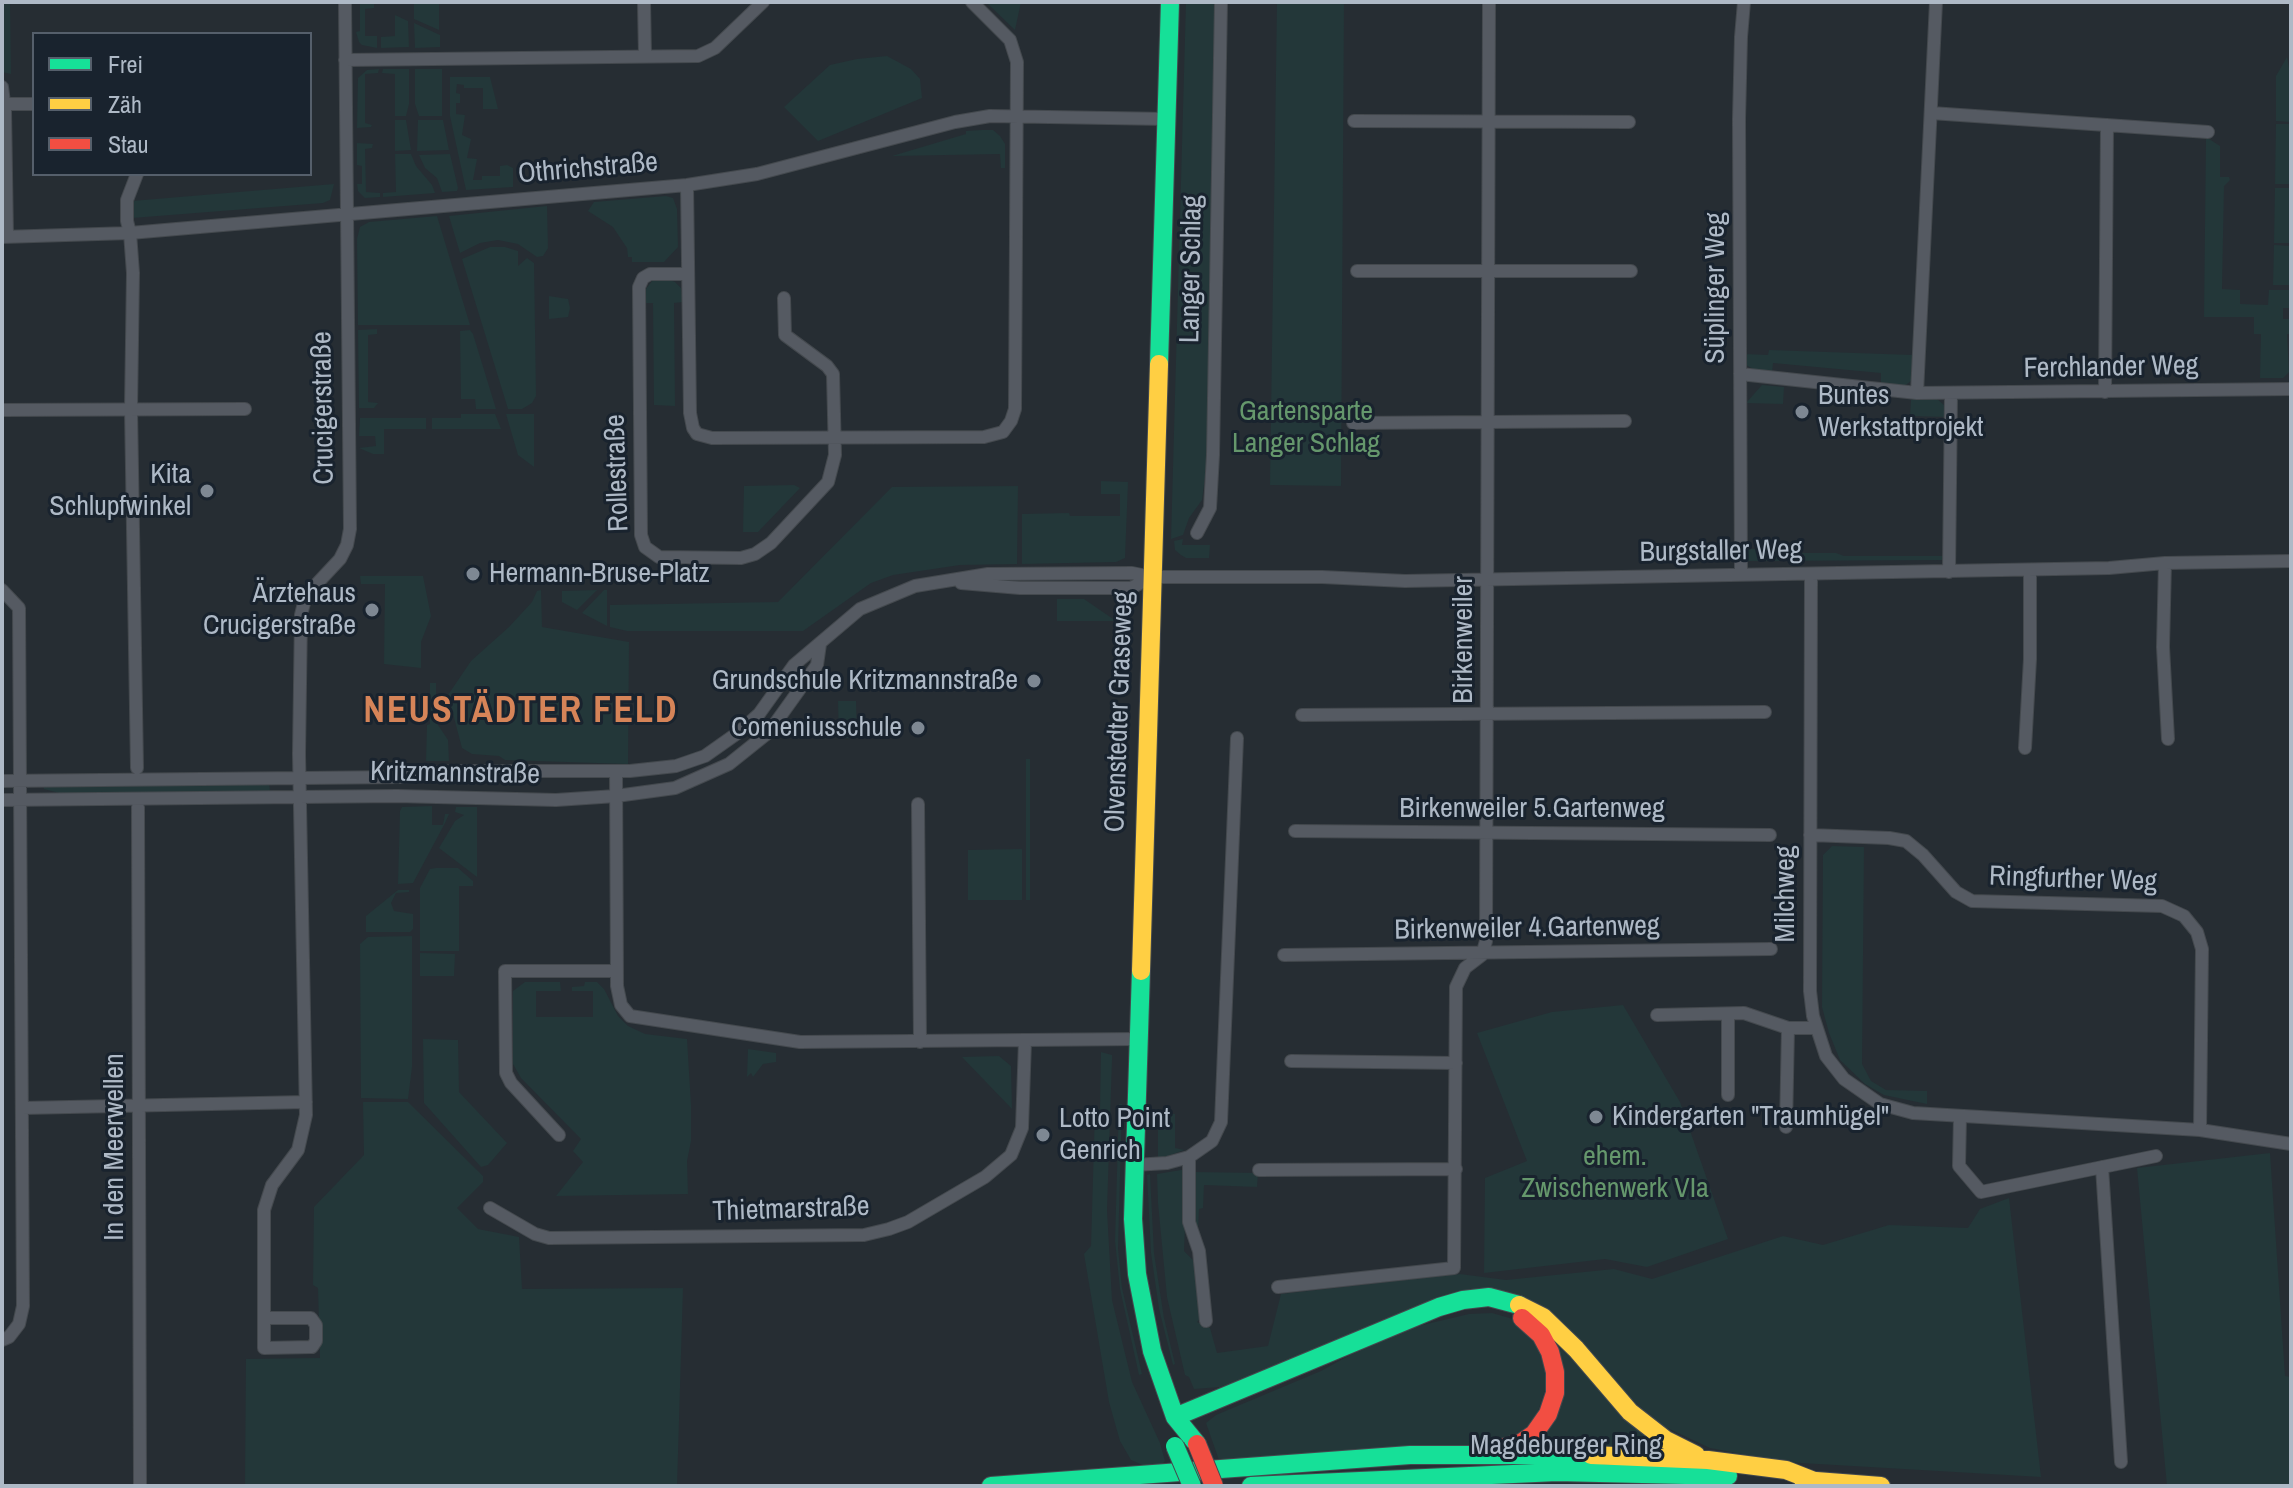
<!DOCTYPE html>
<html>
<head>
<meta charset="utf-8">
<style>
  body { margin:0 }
  #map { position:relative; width:2293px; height:1488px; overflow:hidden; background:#262d33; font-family:"Archivo Narrow",sans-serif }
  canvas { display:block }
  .frame { position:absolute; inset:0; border:4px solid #aeb9c6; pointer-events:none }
  .legend { position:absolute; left:32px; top:32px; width:280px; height:144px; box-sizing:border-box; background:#19232e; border:2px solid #555f6b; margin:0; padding:10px 14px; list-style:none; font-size:24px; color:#aeb9c6 }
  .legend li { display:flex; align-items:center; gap:16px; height:40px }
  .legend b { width:40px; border:2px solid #555f6b }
</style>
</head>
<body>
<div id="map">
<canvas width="2293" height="1488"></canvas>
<div class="frame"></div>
<ul class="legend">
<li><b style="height:10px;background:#16e098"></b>Frei</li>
<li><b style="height:10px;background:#ffcf43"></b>Zäh</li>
<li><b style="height:10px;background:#f24e42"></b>Stau</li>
</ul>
</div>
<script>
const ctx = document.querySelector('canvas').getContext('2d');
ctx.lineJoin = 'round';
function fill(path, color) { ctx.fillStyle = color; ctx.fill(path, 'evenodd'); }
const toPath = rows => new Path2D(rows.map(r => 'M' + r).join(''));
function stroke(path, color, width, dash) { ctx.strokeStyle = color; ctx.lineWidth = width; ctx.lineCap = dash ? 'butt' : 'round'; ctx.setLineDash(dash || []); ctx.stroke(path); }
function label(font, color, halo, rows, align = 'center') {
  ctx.font = font + ' "Archivo Narrow",sans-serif'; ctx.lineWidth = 6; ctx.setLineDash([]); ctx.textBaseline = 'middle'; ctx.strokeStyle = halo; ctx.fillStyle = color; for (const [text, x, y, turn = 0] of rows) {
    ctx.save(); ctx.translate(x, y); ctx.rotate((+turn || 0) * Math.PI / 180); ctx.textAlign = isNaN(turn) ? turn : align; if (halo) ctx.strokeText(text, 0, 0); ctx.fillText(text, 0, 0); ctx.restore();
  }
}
const green = toPath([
  [2,2,10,2,11,74,2,72],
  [360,2,374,2,374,8,365,9,365,36,377,36,377,48,362,45,359,42,356,32,360,31],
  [414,2,439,2,439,30,414,19],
  [986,2,1021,2,1015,30,989,5],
  [1186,2,1216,2,1207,462,1202,500,1189,518,1183,535,1171,539],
  [1277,2,1344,2,1341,486,1270,485],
  [395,15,408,21,409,47,381,48,381,37,395,36],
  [414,23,440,35,440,47,415,48],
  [887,56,911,69,920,79,922,98,818,141,784,107,830,65,857,59],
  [2287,57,2291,78,2291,122,2276,121,2276,76],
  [379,69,378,73,365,74,365,123,372,125,371,127,357,128,358,78,367,70],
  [383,69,409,69,409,104,406,116,395,116,395,74,382,73],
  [415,69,442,69,442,116,419,116,415,104],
  [450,77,490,77,498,109,483,109,483,88,464,88,464,85,457,84,456,93,460,94,460,103,456,103,456,114,465,115,462,135,471,139,467,158,477,159,473,180,482,180,482,176,500,176,500,166,507,165,513,168,513,187,466,190,450,116],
  [395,120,406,120,411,150,395,151],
  [418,120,443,120,449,150,417,151],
  [2276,124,2291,124,2291,184,2275,184],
  [982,130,993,130,1000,136,1005,144,1005,168,1001,168,1000,154,892,156,966,134,966,131],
  [2206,137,2220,146,2220,177,2229,177,2230,180,2224,186,2222,289,2240,290,2240,304,2268,305,2269,290,2291,290,2290,308,2283,308,2283,319,2290,319,2290,334,2287,334,2289,372,2283,378,2260,378,2261,334,2254,334,2254,317,2204,317],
  [357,143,373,144,372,148,365,149,366,192,380,193,380,197,365,198,358,191,357,184,362,184,362,166,357,165],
  [395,154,411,154,416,166,432,185,435,193,383,197,383,193,396,192],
  [450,154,458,188,457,191,442,192,437,178,425,168,419,155],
  [334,184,330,200,323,203,132,218,132,201],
  [2275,188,2291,188,2291,243,2274,243],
  [666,196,673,198,677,209,678,247,664,262,632,262,632,257,628,257,627,248,613,227,588,211,594,202],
  [547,206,548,248,543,256,537,257,518,244,498,240,480,243,460,253,449,216],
  [437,216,470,325,358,325,357,239,360,227,369,222],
  [2274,245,2291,246,2291,285,2273,285],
  [490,247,505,247,518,251,518,266,527,258,534,263,536,396,532,403,522,409,508,409,462,259],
  [664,278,675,282,681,288,683,302,674,303,675,406,654,405,653,303,644,303,645,290,653,280],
  [549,296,568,299,570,308,568,317,549,319],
  [377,329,377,334,368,335,368,402,378,403,374,408,359,408,358,330],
  [470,330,473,334,496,409,476,409,475,399,461,399,460,331],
  [1769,350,1913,355,1913,374,1911,381,1903,387,1881,385,1881,373,1773,363,1772,373,1755,370,1746,365,1744,354,1768,355],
  [1762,385,1784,387,1783,404,1746,403],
  [1915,398,1937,399,1945,406,1948,417,1910,416,1911,400],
  [461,414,495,414,501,429,432,429,432,418,461,418],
  [506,414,534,414,534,467,518,455],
  [360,418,426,418,426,429,384,429,384,454,373,454,359,448,376,446,375,436,359,436],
  [1101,481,1128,482,1125,558,1116,562,1022,564,1022,514,1069,513,1070,516,1120,516,1120,494,1101,494],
  [794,485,800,488,758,532,743,532,744,486],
  [1018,486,1017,564,960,565,893,575,871,583,803,631,627,631,610,627,610,605,778,602,892,487],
  [1183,539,1182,545,1210,545,1209,558,1186,558,1181,555,1175,550,1174,541],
  [1748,549,1766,549,1768,553,1836,553,1844,556,1945,556,1943,560,1748,561],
  [360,576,423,576,431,616,421,642,421,668,384,664,385,584,361,584],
  [541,590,542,627,629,642,628,764,505,760,499,756,472,754,462,748,448,695,471,661,509,627,532,602,537,591],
  [597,590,577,610,562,602,562,591],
  [604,590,607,590,607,626,582,613],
  [1057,599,1084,599,1116,621,1057,621],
  [430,683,436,683,436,722,448,740,449,761,426,761,427,725,430,724],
  [838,701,856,701,857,738,839,738],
  [1026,759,1030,759,1030,900,1026,900],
  [44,782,269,782,270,792,63,794,44,789],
  [432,806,432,825,443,825,445,814,449,814,445,823,413,883,398,884,400,811,402,807],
  [456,807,477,807,477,877,439,848,455,821,464,815,455,812],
  [1832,846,1864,847,1862,1064,1871,1081,1886,1090,1927,1091,1927,1104,1884,1095,1865,1084,1840,1060,1829,1033,1822,1007,1823,855],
  [1022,849,1022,900,968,900,968,850],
  [436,868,458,868,473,881,473,886,459,886,459,951,420,951,420,888,430,869],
  [398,890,409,890,409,892,396,893,391,903,394,911,413,914,413,929,410,932,366,932,366,916],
  [412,936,412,1067,408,1099,361,1098,360,944,368,937],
  [420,953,455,954,454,976,420,976],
  [525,982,560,982,561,991,536,991,536,1017,593,1017,593,991,572,991,572,987,584,986,585,982,597,982,604,989,618,1016,628,1026,645,1034,687,1039,691,1105,691,1141,687,1161,688,1194,556,1196,583,1162,573,1151,581,1139,521,1078,513,1064,513,991],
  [1623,1005,1680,1102,1728,1239,1647,1267,1605,1259,1484,1273,1485,1178,1527,1161,1477,1033,1552,1012],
  [423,1039,458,1040,459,1092,507,1143,488,1165,481,1167,424,1103],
  [748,1049,776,1053,776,1062,763,1064,753,1077,751,1073,747,1077],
  [1101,1052,1112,1055,1112,1060,1107,1210,1112,1300,1132,1382,1160,1443,1165,1461,1162,1464,1145,1466,1131,1460,1120,1441,1109,1402,1084,1254,1091,1246,1095,1110,1100,1109],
  [999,1056,1011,1066,1012,1109,962,1057],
  [363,1102,408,1102,483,1176,483,1182,457,1208,478,1229,519,1237,522,1289,683,1288,677,1486,245,1486,246,1359,320,1358,318,1288,313,1285,314,1207,364,1155],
  [1119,1104,1122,1104,1118,1248,1122,1288,1142,1374,1139,1375,1120,1289,1115,1241],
  [1162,1114,1175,1114,1175,1148,1184,1150,1160,1159,1158,1158,1158,1120,1162,1120],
  [2270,1153,2285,1376,2291,1377,2291,1486,2167,1486,2137,1168],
  [1187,1169,1184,1251,1196,1263,1201,1318,1197,1322,1210,1328,1217,1353,1268,1346,1281,1294,1460,1274,1506,1280,1614,1269,1652,1279,1783,1236,1823,1245,1889,1225,1968,1228,1980,1209,2009,1198,2041,1477,1784,1462,1710,1448,1661,1425,1508,1293,1220,1387,1194,1389,1189,1377,1185,1375,1167,1297,1158,1203,1157,1174],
  [1193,1172,1258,1173,1257,1187,1204,1185,1203,1208,1199,1209,1198,1230,1193,1223],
  [1150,1174,1154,1253,1164,1318,1175,1364,1173,1365,1159,1309,1151,1253,1147,1175],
  [1492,1313,1513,1319,1536,1339,1549,1378,1533,1426,1503,1442,1476,1445,1219,1460,1206,1423,1216,1415,1321,1371,1350,1355,1414,1327,1469,1314],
  [1549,1338,1675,1451,1528,1450,1545,1430]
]);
const street = toPath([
  [644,2,645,56],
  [345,60,698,56,715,48,763,2],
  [2,87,5,110,7,237],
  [5,104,34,104],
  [1931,113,2208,132],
  [1354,121,1629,122],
  [137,174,127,200,127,221,130,233,133,273,131,409,137,768],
  [687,185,690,413,693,428,697,434,712,438,984,437,1003,432,1011,421,1015,409,1017,62,1010,40,972,2],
  [2,237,130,233,687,185,757,174,955,122,990,116,1167,119],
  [1357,271,1631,271],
  [688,274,650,274,643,278,639,287,641,535,645,547,659,557,741,558,755,554,771,543,828,482,835,455,833,374,827,366,785,335,784,298],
  [1740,374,1917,393,2291,389],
  [2105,392,2107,125],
  [1917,393,1936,2],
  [2,410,245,409],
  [1353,423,1625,421],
  [1197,533,1210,508,1213,455,1221,2],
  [2165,563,2163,647,2168,739],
  [1949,572,1951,394],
  [1811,574,1810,991,1813,1016,1826,1056,1844,1079,1880,1104,1913,1113,2200,1130,2291,1144],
  [1741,575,1739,119,1741,37,1744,2],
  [961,583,1020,588,1131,588,1152,577],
  [2,590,19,608,23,1306,19,1324,9,1337,2,1340],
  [1302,715,1765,712],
  [2025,748,2030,659,2030,570],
  [616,771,617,986,621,1005,630,1016,800,1042,1137,1039],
  [2,781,402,777,425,776,438,772,453,771,630,771,676,766,705,756,739,732,759,714,794,665,860,609,915,586,988,574,1132,573,1152,577,1322,577,1405,581,2109,568,2165,563,2291,561],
  [2,800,397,796,556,800,616,796,675,788,729,764,769,732,817,665,820,644],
  [918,804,920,1042],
  [138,807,140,1486],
  [1295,831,1770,835],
  [1810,835,1889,838,1906,841,1923,855,1956,892,1972,901,2162,906,2184,916,2197,932,2202,949,2200,1130],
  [1284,955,1771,949],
  [1657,1015,1744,1013,1788,1028,1816,1028],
  [1291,1061,1456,1063],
  [1728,1095,1728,1014],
  [22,1108,306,1102],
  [1960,1116,1959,1166,1981,1192,2156,1156],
  [1786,1127,1788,1028],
  [559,1135,511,1083,506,1073,505,971,617,971],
  [1189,1157,1189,1222,1199,1251,1206,1321],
  [1134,1165,1167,1163,1189,1157,1212,1141,1221,1122,1237,738],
  [2102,1167,2121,1462],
  [1259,1170,1456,1169],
  [490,1208,535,1234,549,1238,864,1235,889,1229,908,1222,985,1177,1011,1155,1022,1128,1025,1041],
  [1278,1287,1454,1268,1456,987,1465,968,1482,955,1486,941,1489,2],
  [264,1318,311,1318,316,1325,316,1341,312,1347,264,1348,264,1210,272,1185,298,1150,306,1115,299,754,301,615,305,599,311,590,340,559,347,545,350,529,345,2]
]);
const fast = toPath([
  [1159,364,1170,2],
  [1141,971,1133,1219,1137,1274,1152,1351,1175,1417,1197,1444],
  [1175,1417,1439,1307,1463,1300,1489,1297,1519,1305],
  [991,1486,1410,1455,1591,1455],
  [1251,1486,1557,1472,1728,1476]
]);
const slow = toPath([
  [1141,971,1159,364],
  [1519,1305,1543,1317,1576,1349,1630,1412,1666,1440,1696,1455],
  [1591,1455,1708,1460,1786,1470,1814,1481],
  [1803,1480,1881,1486]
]);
const jam = toPath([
  [1502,1448,1521,1443,1534,1434,1548,1414,1555,1393,1555,1372,1550,1352,1541,1335,1522,1318]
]);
const fastBridge = toPath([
  [1175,1446,1192,1486]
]);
const jamBridge = toPath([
  [1197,1444,1214,1486]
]);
const markers = [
  [1802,412,8,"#7e8893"],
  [207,491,8,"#7e8893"],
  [473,574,8,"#7e8893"],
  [372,610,8,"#7e8893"],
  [1034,681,8,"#7e8893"],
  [918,728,8,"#7e8893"],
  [1596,1117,8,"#7e8893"],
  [1043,1135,8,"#7e8893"]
];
const streetNames = [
  ["Othrichstraße",588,169,-5],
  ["Langer Schlag",1192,269,-89],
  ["Süplinger Weg",1716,288,-90],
  ["Ferchlander Weg",2111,368,-1],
  ["Crucigerstraße",324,408,-91],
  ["Rollestraße",618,473,-92],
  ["Burgstaller Weg",1721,552,-1],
  ["Birkenweiler",1464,640,-90],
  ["Olvenstedter Graseweg",1120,712,-88],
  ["Kritzmannstraße",455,774,1],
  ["Birkenweiler 5.Gartenweg",1532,809],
  ["Ringfurther Weg",2073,880,2],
  ["Milchweg",1786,894,-90],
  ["Birkenweiler 4.Gartenweg",1527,929,-1],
  ["In den Meerwellen",115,1147,-90],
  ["Thietmarstraße",791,1210,-2],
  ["Magdeburger Ring",1566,1446]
];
const poiNames = [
  ["Buntes",1818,396],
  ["Werkstattprojekt",1818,428],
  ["Kita",191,475,"right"],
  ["Schlupfwinkel",191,507,"right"],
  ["Hermann-Bruse-Platz",489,574],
  ["Ärztehaus",356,594,"right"],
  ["Crucigerstraße",356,626,"right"],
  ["Grundschule Kritzmannstraße",1018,681,"right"],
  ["Comeniusschule",902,728,"right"],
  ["Kindergarten \"Traumhügel\"",1612,1117],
  ["Lotto Point",1059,1119],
  ["Genrich",1059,1151]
];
const parkNames = [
  ["Gartensparte",1306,412],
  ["Langer Schlag",1306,444],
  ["ehem.",1615,1157],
  ["Zwischenwerk VIa",1615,1189]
];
const districtNames = [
  ["NEUSTÄDTER FELD",521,712]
];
fill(green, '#233739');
stroke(street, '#44494e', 14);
stroke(fast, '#44494e', 20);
stroke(slow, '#44494e', 20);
stroke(jam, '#44494e', 20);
stroke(street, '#555a62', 12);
stroke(fast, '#16e098', 18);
stroke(slow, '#ffcf43', 18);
stroke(jam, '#f24e42', 18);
stroke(fastBridge, '#44494e', 20, []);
stroke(jamBridge, '#44494e', 20, []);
stroke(fastBridge, '#16e098', 18);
stroke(jamBridge, '#f24e42', 18);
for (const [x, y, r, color] of markers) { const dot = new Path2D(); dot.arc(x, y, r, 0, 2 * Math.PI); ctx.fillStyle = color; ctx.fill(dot); stroke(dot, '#19232e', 3); }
label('28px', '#aeb9c6', '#19232e', streetNames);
label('28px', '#aeb9c6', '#19232e', poiNames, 'left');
label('28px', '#65976c', '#19232e', parkNames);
ctx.letterSpacing = '2px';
label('bold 36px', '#d68458', '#19232e', districtNames);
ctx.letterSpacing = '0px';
</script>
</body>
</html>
